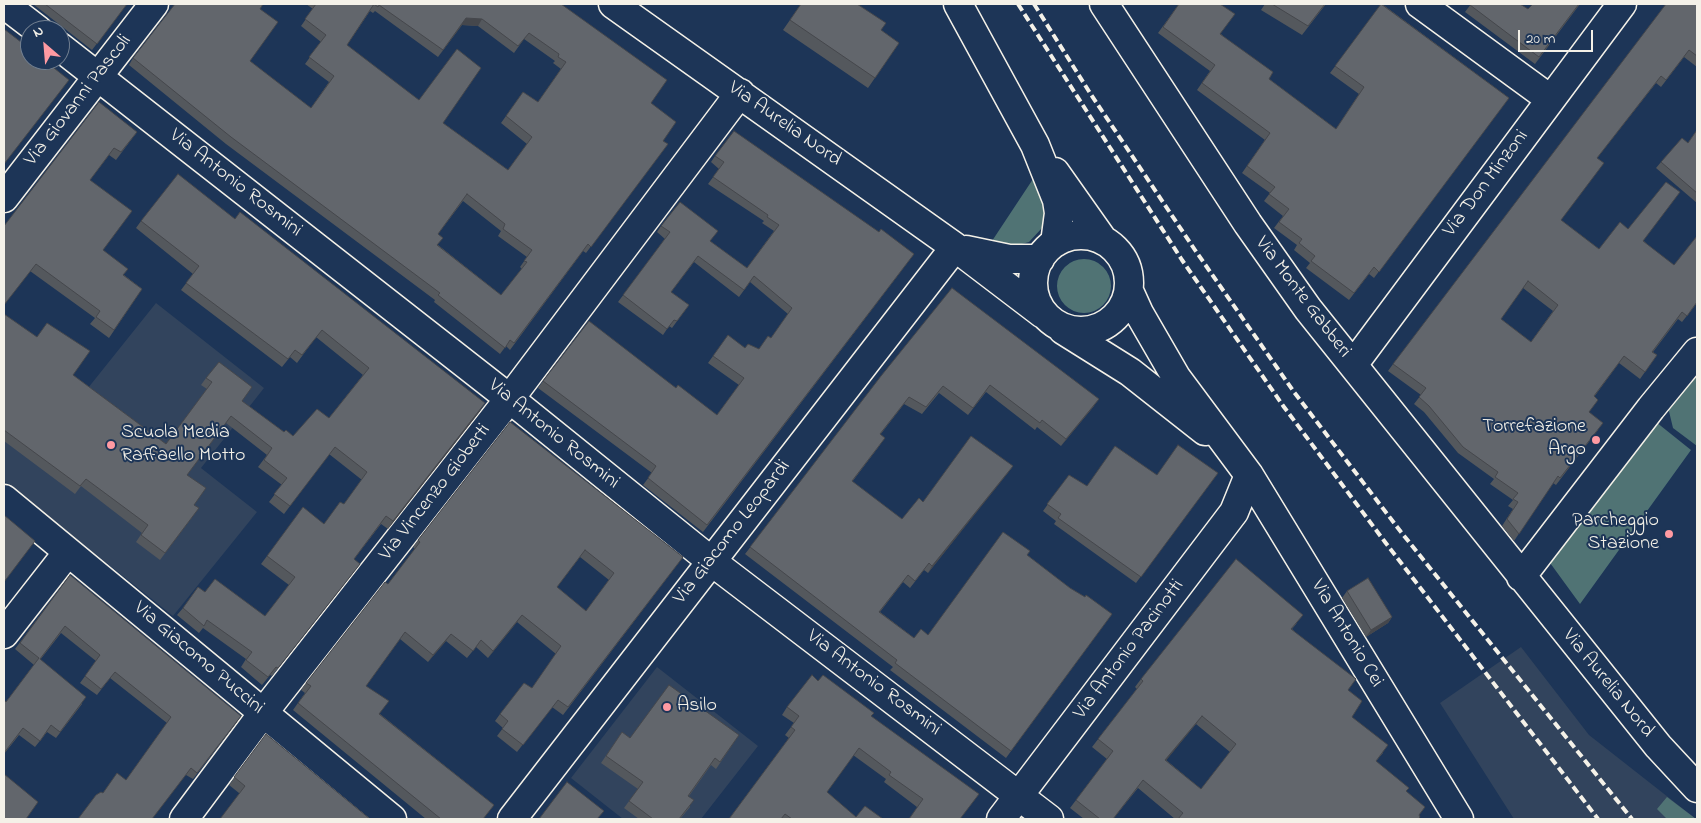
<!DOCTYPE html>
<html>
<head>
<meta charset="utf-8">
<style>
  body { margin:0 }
  #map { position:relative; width:1701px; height:823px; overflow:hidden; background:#1d3557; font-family:"Indie Flower",sans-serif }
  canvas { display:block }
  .frame { position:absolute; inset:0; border:5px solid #f4f1e8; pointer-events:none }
  .north { position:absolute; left:20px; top:20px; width:50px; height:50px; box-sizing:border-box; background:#1d3557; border:1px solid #738091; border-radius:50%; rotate:333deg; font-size:14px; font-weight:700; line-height:20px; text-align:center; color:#f4f1e8 }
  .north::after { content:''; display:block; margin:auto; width:18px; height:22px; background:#ff9aa2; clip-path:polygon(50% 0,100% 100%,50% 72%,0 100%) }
  .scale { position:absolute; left:1518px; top:30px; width:75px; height:22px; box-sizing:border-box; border:2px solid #f4f1e8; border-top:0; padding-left:6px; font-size:15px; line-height:18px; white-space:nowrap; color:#f4f1e8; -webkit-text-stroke:4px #1d3557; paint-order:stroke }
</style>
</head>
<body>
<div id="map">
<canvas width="1701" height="823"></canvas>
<div class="frame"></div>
<div class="north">N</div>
<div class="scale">20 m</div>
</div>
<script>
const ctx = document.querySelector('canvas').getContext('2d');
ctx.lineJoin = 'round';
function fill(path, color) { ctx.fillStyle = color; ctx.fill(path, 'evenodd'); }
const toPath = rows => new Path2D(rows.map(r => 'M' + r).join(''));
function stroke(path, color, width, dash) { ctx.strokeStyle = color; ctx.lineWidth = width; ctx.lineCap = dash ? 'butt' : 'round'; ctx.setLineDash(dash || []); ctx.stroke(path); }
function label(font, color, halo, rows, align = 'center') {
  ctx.font = font + ' "Indie Flower",sans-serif'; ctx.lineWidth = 4; ctx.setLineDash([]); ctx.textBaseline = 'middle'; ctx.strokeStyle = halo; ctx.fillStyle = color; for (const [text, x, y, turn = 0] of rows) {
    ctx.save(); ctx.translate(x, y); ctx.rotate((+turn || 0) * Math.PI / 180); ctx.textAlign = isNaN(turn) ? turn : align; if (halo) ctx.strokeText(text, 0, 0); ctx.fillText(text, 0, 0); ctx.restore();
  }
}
const built = toPath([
  [156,303,264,388,201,468,257,512,173,616,4,481,4,422,84,393],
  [1521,647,1589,735,1696,819,1514,819,1440,703],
  [657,667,758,746,701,819,623,819,571,778]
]);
const green = toPath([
  [1033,179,1047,205,1042,228,1029,242,1011,247,992,241],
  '1057 286a27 27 0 1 1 54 0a27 27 0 1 1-54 0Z',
  [1697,364,1697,446,1673,428,1667,403],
  [1651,418,1691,450,1580,604,1545,556],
  [1667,797,1696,819,1667,819,1657,809]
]);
const minor = toPath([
  [4,4,38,30],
  [613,4,955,247,1043,314],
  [958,4,1035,145,1057,200,1059,213,1055,243],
  [1104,4,1248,224,1308,309,1658,746,1697,788],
  [1420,4,1550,99],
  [60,47,510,399,711,561,1049,819],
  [1055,172,1103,240],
  [4,198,154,4],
  '1033 283a48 48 0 1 1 96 0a48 48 0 1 1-96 0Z',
  [966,250,1009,259,1040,259],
  [1129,291,1139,313,1176,377,1249,475,1459,819],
  [1063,330,1130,372,1205,431],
  [1353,365,1622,4],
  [4,499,392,819],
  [1521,577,1651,408,1697,352],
  [4,634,68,552],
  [184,819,263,713,517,389,740,93],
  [512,819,955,247],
  [1001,819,1234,512,1249,475]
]);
const rail = toPath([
  [1018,4,1182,260,1284,407,1385,542,1598,819],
  [1034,4,1090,93,1195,250,1294,392,1401,532,1632,819]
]);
const wall = toPath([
  [33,4,127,4,92,50],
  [306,4,561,4,651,103,663,141,668,144,586,253,583,251,510,350,506,346,500,354,434,302,435,300,226,144,129,65,133,58,260,9,250,61,311,108,329,82,305,64,321,42,301,26,313,9],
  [370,11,373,13,375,11,438,57,462,25,478,26,514,53,524,39,555,61,553,63,561,69,538,102,523,92,501,123,527,144,508,170,443,123,347,45],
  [463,201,501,231,498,236,527,257,520,267,522,269,501,295,438,245,438,234],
  [801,4,881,30,899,43,868,88,783,30],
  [1179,4,1221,34,1269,79,1336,129,1359,94,1330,73,1382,4,1509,98,1374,278,1369,274,1349,300,1306,268,1310,263,1294,250,1297,245,1274,228,1283,216,1264,201,1270,193,1242,173,1265,140,1197,90,1210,71,1158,33],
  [1265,4,1326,4,1302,35,1261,10],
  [1471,4,1528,9,1580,4,1535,64,1465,12],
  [1697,4,1697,67,1684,57,1661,87,1656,83,1597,158,1561,220,1599,249,1644,241,1697,303,1682,322,1678,319,1653,352,1657,355,1640,379,1619,363,1594,397,1589,412,1598,430,1556,485,1553,483,1514,541,1502,526,1513,509,1508,506,1513,500,1490,484,1494,479,1458,453,1424,412,1414,404,1421,395,1388,371,1393,364],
  [1523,288,1553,311,1531,342,1501,319],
  [1697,130,1697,203,1656,168,1661,162,1688,143],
  [137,132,116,160,109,155,90,180,103,250,124,275,142,289,109,338,90,324,95,318,30,271,4,226],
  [715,156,879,232,914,254,703,532,643,485,652,473,538,388,543,381,676,388,717,415,739,385,708,363,713,356,745,348,759,349,771,338,788,314,750,282,739,297,694,262,671,292,689,305,672,328,669,326,663,335,618,302,665,239,657,232,661,226,710,241,747,268,774,231,762,223,764,221,708,184,719,169,711,162],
  [235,219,480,411,388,529,381,524,354,559,354,571,272,676,270,675,262,685,241,667,246,659,203,628,199,633,177,615,183,608,205,592,265,616,289,585,261,564,267,556,324,524,344,504,362,480,329,454,284,514,269,502,282,485,258,467,267,455,226,423,187,475,194,505,193,516,160,560,136,542,142,533,81,486,75,494,4,441,4,314,73,375,166,444,207,389,201,385,206,378,242,401,284,432,293,436,329,418,363,375,316,337,297,363,290,357,282,367,181,290,193,274,136,228,141,221],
  [952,288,1094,406,1061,446,1037,427,1035,430,986,392,968,415,939,393,922,414,904,404,880,435,880,445,852,482,902,519,923,502,1013,466,928,573,924,570,910,588,903,582,880,612,914,638,928,635,1027,555,1070,588,1112,614,1006,758,890,670,893,667,745,554],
  [510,422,683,557,563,715,552,707,517,752,497,736,503,728,495,721,500,714,532,688,556,654,517,622,488,658,476,647,467,658,446,641,428,662,400,639,366,686,380,714,494,805,483,819,426,819,293,710,305,693,301,690,306,683,388,584,415,549,413,547,418,540],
  [580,557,609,580,586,611,557,587],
  [1218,473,1136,583,1054,524,1056,521,1043,511,1069,475,1087,486,1157,475],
  [70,575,237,722,193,779,186,775,103,793,126,780,167,723,110,678,97,695,80,683,96,661,61,633,40,660,82,704,56,738,47,732,35,747,19,735,4,754,4,700,6,702,34,665,15,649],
  [1347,591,1392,617,1388,623,1366,637,1342,598],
  [1297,623,1292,629,1348,690,1352,717,1383,753,1376,761,1406,791,1420,817,1419,819,1175,819,1138,788,1113,819,1084,819,1070,808,1107,759,1092,747,1137,689,1135,687,1141,679],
  [1196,724,1230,752,1201,789,1166,760],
  [818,681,871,716,973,802,917,807,884,782,886,779,853,755,827,792,856,817,883,819,729,819,789,738,785,735,794,723,782,715,787,707],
  [622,732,630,738,739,735,716,769,711,765,689,796,690,807,680,819,639,819,624,808,638,789,601,763],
  [266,734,370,819,239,793,229,785]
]);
const shadedWall = toPath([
  [466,18,482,19,478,26,462,25,438,57],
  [1099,399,1094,406,1061,446,1066,439],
  [485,403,480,411,388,529,393,521],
  [1013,466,1008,473,928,573,932,566],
  [522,615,517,622,488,658,493,651],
  [1392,617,1388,623,1366,637,1371,630],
  [451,634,446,641,428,662,433,655],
  [1202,716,1196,724,1160,768,1165,760]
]);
const building = toPath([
  [45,4,127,4,97,44,45,4],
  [175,4,263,4,260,9,278,22,250,61,311,108,334,76,309,57,326,35,305,19,316,4,561,4,667,80,651,103,676,122,663,141,668,144,591,247,588,244,514,343,510,340,505,348,438,295,440,293,231,137,133,58,175,4],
  [374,4,378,7,379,5,443,50,466,18,482,19,518,46,529,33,559,54,558,57,566,62,538,102,523,92,506,116,532,137,508,170,443,123,481,68,457,49,419,100,347,45,374,4],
  [467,194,505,224,503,229,532,250,524,261,527,262,501,295,437,245,443,238,438,234,467,194],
  [801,4,857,4,886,23,881,30,899,43,875,78,790,20,801,4],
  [1179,4,1220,4,1235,14,1220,34,1273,72,1269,79,1336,129,1364,87,1335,66,1381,4,1509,98,1379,272,1374,267,1354,293,1311,261,1315,256,1299,243,1302,239,1279,222,1289,209,1269,194,1275,187,1247,166,1270,133,1202,83,1215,65,1163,27,1179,4],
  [1272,4,1325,4,1308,26,1272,4],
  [1471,4,1520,4,1528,9,1533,4,1579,4,1539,57,1470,5,1471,4],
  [1666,4,1697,4,1697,56,1689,50,1666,80,1661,76,1597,158,1604,163,1561,220,1599,249,1620,222,1628,229,1666,182,1680,192,1643,241,1674,265,1697,236,1697,302,1687,316,1682,312,1652,352,1657,355,1645,372,1624,356,1594,396,1598,400,1589,412,1603,423,1560,478,1558,476,1519,534,1507,519,1518,502,1513,499,1518,493,1495,477,1498,472,1463,447,1429,406,1419,397,1426,388,1393,364,1666,4],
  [1528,281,1558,305,1531,342,1501,319,1528,281],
  [4,29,30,49,30,60,44,60,69,80,4,164,4,29],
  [99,102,137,132,121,152,114,148,90,180,132,211,103,250,128,269,123,275,142,289,114,330,96,317,100,311,36,264,4,305,4,226,99,102],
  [1697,130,1697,193,1661,162,1682,138,1688,143,1697,130],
  [734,131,879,232,881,229,914,254,707,525,648,478,656,466,543,381,589,321,676,388,678,385,717,415,744,378,713,356,728,335,745,348,748,344,759,349,768,336,771,338,792,308,754,276,744,290,698,256,671,292,689,305,677,321,674,320,667,329,623,295,670,232,661,226,680,202,718,231,710,241,747,268,779,225,767,217,768,215,713,177,724,162,715,156,734,131],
  [178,174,235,219,240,212,485,403,393,521,386,516,354,559,360,564,278,668,276,667,268,677,246,660,252,652,207,620,204,626,183,608,198,587,205,592,215,579,265,616,295,577,267,556,303,507,324,524,340,502,344,504,367,472,335,447,290,506,274,494,287,478,264,460,272,448,231,416,187,475,206,488,194,505,199,508,165,553,141,535,148,525,86,479,80,486,4,430,4,314,37,337,47,323,90,351,73,375,166,444,212,382,206,378,219,362,252,387,242,401,284,432,286,430,293,436,317,409,329,418,369,368,322,330,302,355,295,350,288,359,186,283,199,266,141,221,178,174],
  [952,288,1099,399,1066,439,1042,420,1040,423,990,385,973,408,943,386,926,407,909,397,880,434,885,438,852,481,902,519,919,498,923,502,971,436,1013,466,932,566,929,563,915,581,908,575,879,612,914,638,921,629,928,635,1003,532,1030,551,1027,555,1070,588,1085,597,1086,595,1112,614,1011,751,895,663,897,660,750,547,881,376,952,288],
  [510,422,683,557,568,707,558,700,523,745,502,729,508,721,500,714,524,683,532,688,561,646,522,615,493,651,481,640,473,651,451,634,433,655,405,632,366,686,389,701,379,714,494,805,483,819,441,819,298,703,311,686,306,683,385,582,388,584,420,542,418,540,510,422],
  [585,550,614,573,586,611,557,587,585,550],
  [1178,445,1218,473,1141,577,1058,518,1061,514,1047,504,1069,475,1087,486,1115,446,1157,475,1178,445],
  [4,515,35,541,4,582,4,515],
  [1236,559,1303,615,1291,629,1356,679,1348,690,1362,701,1352,717,1388,745,1376,761,1409,788,1406,791,1425,807,1419,815,1420,817,1418,819,1178,819,1183,813,1143,780,1113,819,1100,819,1076,800,1113,751,1098,739,1143,681,1141,679,1236,559],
  [1202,716,1236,744,1201,789,1165,760,1202,716],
  [70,575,241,716,197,773,191,768,152,819,78,819,96,795,101,792,103,793,117,773,126,780,171,717,115,672,101,689,85,676,100,655,65,626,40,659,86,697,60,732,51,725,40,741,23,728,4,753,4,700,6,702,39,658,20,643,70,575],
  [1368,578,1392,617,1371,630,1347,591,1368,578],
  [812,675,818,681,823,675,874,713,871,716,979,794,960,819,909,819,923,799,889,775,891,772,859,748,827,792,856,817,865,806,883,819,792,819,785,814,781,819,729,819,795,730,791,727,799,716,787,707,812,675],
  [669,685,739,735,720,762,715,758,688,796,694,800,679,819,653,819,629,801,643,782,606,756,622,732,630,738,669,685],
  [266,734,370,819,220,819,245,786,234,777,266,734],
  [4,774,38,802,26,819,4,819,4,774],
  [567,782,604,811,597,819,539,819,567,782]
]);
const markers = [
  [1596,440,5,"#ff9aa2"],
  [111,445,5,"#ff9aa2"],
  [1669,534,5,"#ff9aa2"],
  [667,707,5,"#ff9aa2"]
];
const streetNames = [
  ["Via Giovanni Pascoli",79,101,-52],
  ["Via Aurelia Nord",784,125,35],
  ["Via Antonio Rosmini",235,184,38],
  ["Via Don Minzoni",1487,184,-53],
  ["Via Monte Gabberi",1302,298,53],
  ["Via Antonio Rosmini",553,435,39],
  ["Via Vincenzo Gioberti",436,493,-52],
  ["Via Giacomo Leopardi",733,533,-52],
  ["Via Antonio Cei",1346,634,59],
  ["Via Antonio Pacinotti",1130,650,-53],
  ["Via Giacomo Puccini",198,659,40],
  ["Via Antonio Rosmini",873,684,37],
  ["Via Aurelia Nord",1607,684,51]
];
const poiNames = [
  ["Torrefazione",1586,428],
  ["Argo",1586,451],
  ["Scuola Media",121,434,"left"],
  ["Raffaello Motto",121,457,"left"],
  ["Parcheggio",1659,522],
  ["Stazione",1659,545],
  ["Asilo",677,707,"left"]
];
fill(built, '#32445d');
fill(green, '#507374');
stroke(minor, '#f4f1e8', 31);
stroke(minor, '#1d3557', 28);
stroke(rail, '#f4f1e8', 4, [8, 4]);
fill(wall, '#54585d');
fill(shadedWall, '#45474c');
fill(building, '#62666c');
stroke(building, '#45474c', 1);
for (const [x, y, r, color] of markers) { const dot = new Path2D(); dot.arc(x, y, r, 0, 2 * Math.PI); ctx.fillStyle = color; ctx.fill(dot); stroke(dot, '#1d3557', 2); }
label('20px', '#f4f1e8', '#1d3557', streetNames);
label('20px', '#f4f1e8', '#1d3557', poiNames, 'right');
</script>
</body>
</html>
